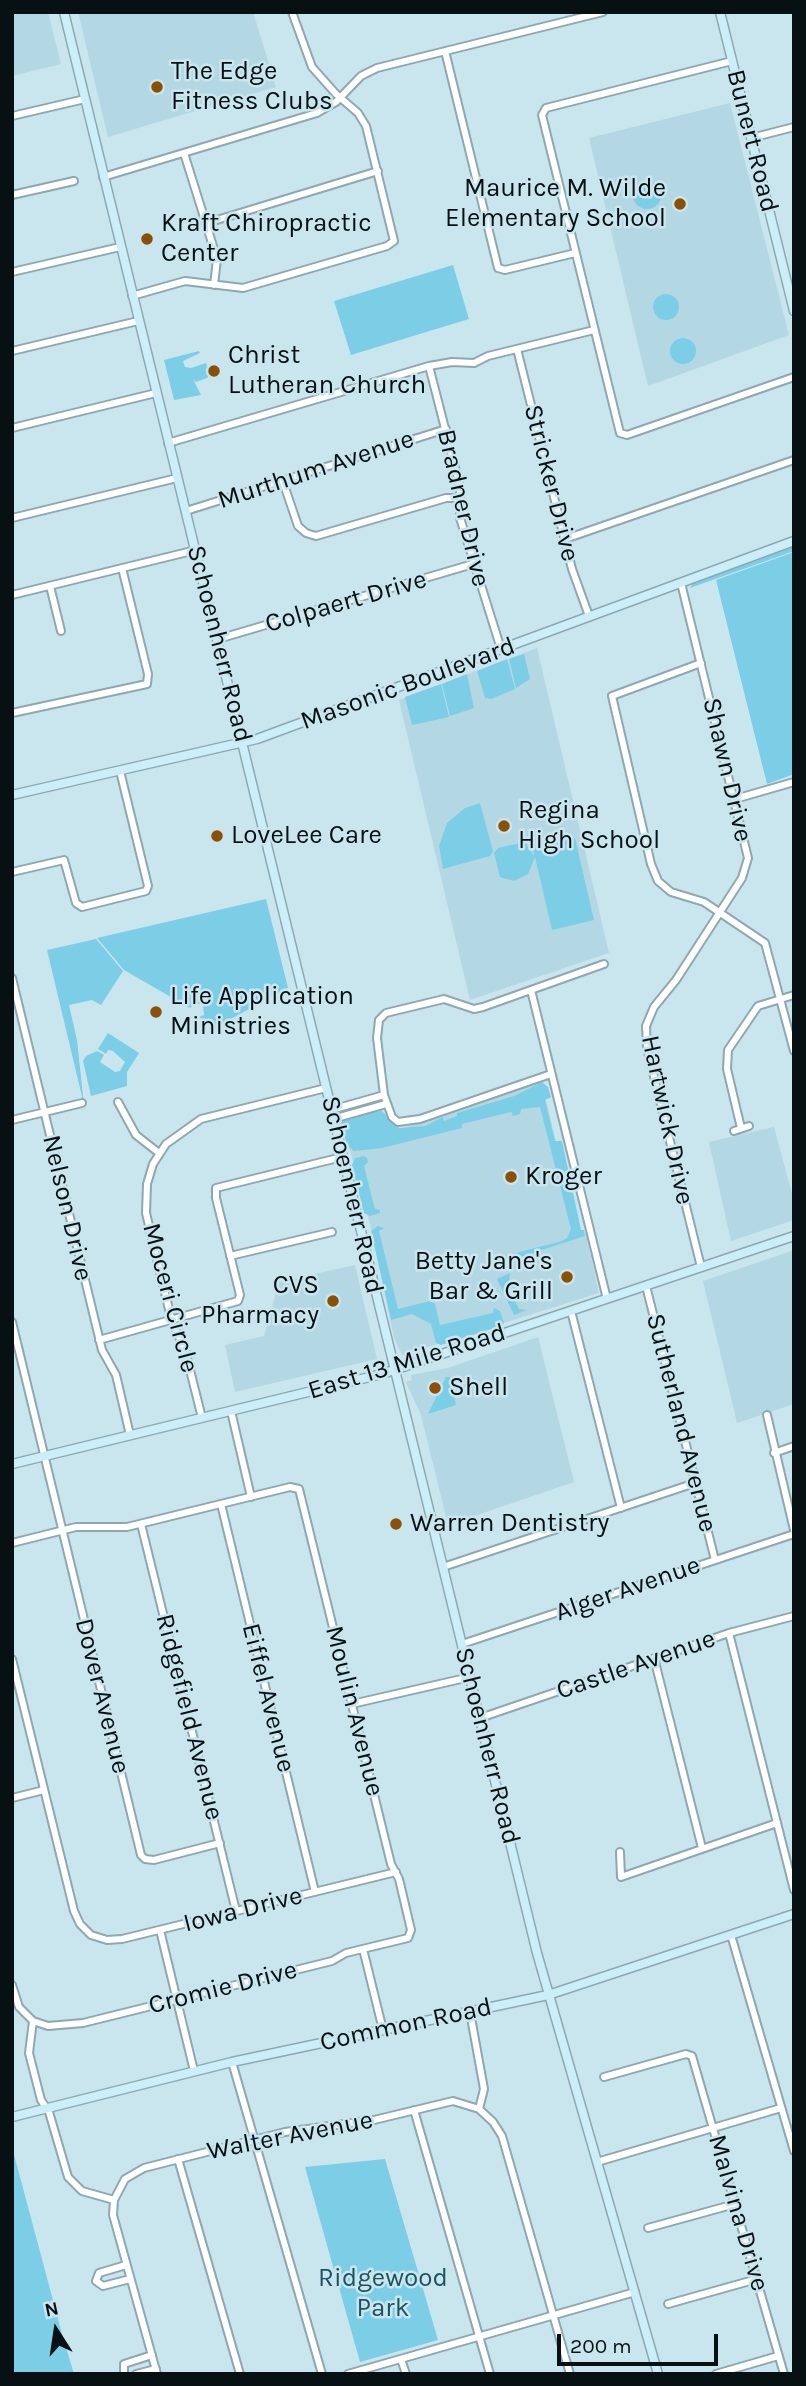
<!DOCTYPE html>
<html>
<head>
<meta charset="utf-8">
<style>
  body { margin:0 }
  #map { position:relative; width:806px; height:2386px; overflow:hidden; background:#c9e5ee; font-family:Karla,sans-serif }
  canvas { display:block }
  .frame { position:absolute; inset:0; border:14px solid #071114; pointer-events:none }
  .north { position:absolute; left:21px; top:2295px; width:70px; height:70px; -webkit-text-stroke:5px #c9e5ee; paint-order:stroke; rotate:348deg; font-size:19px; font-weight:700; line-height:28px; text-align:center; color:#071114 }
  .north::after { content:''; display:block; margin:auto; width:24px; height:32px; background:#071114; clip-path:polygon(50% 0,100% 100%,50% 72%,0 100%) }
  .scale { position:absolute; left:557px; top:2334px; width:161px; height:32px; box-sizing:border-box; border:4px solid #071114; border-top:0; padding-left:9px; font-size:21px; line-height:24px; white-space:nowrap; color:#071114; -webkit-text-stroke:5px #c9e5ee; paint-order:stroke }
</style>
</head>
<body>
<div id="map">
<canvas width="806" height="2386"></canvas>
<div class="frame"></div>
<div class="north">N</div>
<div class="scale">200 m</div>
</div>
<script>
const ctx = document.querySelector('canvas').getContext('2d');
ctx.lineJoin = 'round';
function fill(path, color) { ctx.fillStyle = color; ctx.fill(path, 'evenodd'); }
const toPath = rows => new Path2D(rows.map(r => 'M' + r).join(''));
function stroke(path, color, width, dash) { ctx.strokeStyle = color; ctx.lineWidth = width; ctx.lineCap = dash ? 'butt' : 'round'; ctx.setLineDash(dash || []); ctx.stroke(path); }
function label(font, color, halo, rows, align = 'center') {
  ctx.font = font + ' Karla,sans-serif'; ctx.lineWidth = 5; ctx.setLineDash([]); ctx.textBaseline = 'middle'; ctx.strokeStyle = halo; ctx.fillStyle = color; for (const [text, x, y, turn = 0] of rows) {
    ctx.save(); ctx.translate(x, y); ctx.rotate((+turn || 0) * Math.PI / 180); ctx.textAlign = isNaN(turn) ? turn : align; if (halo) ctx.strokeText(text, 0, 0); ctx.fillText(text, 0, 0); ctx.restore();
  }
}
const built = toPath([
  [12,12,48,12,61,64,12,76],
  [78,12,253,12,276,87,108,137],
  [730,103,789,335,648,386,589,138],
  [537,648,609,953,470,1000,399,700],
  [541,1080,579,1235,586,1234,599,1293,402,1355,394,1338,371,1228,349,1147],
  [774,1127,794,1201,794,1220,731,1241,709,1142],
  [794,1250,794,1404,737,1423,703,1281],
  [355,1265,377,1359,235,1392,225,1345,264,1336,279,1282],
  [538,1337,574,1482,448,1525,421,1415,406,1382,412,1380,411,1375,448,1368]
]);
const green = toPath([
  '633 195a14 14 0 1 1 28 0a14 14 0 1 1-28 0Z',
  [453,265,469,319,351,355,334,301],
  '653 307a13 13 0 1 1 26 0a13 13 0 1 1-26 0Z',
  '670 351a13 13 0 1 1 26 0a13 13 0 1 1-26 0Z',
  [199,351,200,353,183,361,185,367,191,368,206,363,210,375,207,378,196,382,193,379,201,395,174,400,164,360],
  [794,546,794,551,690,588,692,584],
  [794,552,794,774,767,784,716,580],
  [524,654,530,679,516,688,509,659],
  [507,659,515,689,491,699,485,698,477,671],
  [467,674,474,708,450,716,442,684],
  [441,684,449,717,412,725,405,697],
  [480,803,493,851,490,856,443,869,439,846,447,823,465,808],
  [575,838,594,920,552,930,535,857,528,874,514,881,500,877,494,853,498,848,525,842,534,856,533,848],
  [266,899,288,988,216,1027,199,1017,204,1015,203,1005,195,1003,190,1008,124,970,97,938],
  [96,939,123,971,101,1005,92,1000,69,1005,77,1040,84,1105,47,950],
  [108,1033,139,1053,127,1072,127,1086,91,1096,83,1061,86,1056,97,1051,104,1055,100,1062,115,1072,120,1071,125,1062,113,1051,108,1050,106,1054,98,1049],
  [542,1082,548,1087,551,1097,545,1100,555,1141,562,1141,581,1230,584,1230,585,1236,508,1261,509,1267,495,1270,494,1266,500,1257,562,1241,567,1238,571,1229,540,1107,521,1109,520,1114,513,1116,511,1112,462,1124,462,1128,382,1148,354,1151,347,1145,341,1122,344,1119,381,1110,399,1128,425,1126,443,1117,444,1121,457,1116,457,1113,514,1096],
  [364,1156,367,1158,368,1162,364,1166,375,1209,380,1210,380,1213,370,1216,364,1213,352,1165,355,1158],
  [378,1226,384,1228,379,1231,398,1309,430,1301,435,1304,440,1325,493,1313,494,1308,500,1311,504,1323,501,1326,441,1345,436,1343,431,1324,412,1314,391,1320,371,1231],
  [510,1273,509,1283,513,1297,519,1309,527,1310,514,1315,497,1279],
  [446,1377,450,1377,456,1405,428,1414],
  [12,2147,62,2334,74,2374,12,2374],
  [385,2159,438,2340,360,2362,305,2167]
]);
const street = toPath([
  [445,51,498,268,505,270,575,253],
  [732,61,546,108,542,115,620,433,627,435,794,377],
  [12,116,85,99],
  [751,138,794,127],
  [184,153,217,259,214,285],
  [103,177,317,113,336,102,361,76,377,68,603,12],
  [12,195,74,181],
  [207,223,378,171],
  [12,272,120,247],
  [132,296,185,281,243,288,387,246,394,241,366,126,358,113,336,94,312,67,292,12],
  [517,349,572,569,589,616],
  [12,351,138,321],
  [429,366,460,487,460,518,501,649],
  [12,428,156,393],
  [168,443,429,366,452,362,474,363,488,356,594,330],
  [282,479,298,526,306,533,316,536,446,498,460,498],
  [186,511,446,429],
  [12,518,177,478],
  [565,539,794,460],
  [681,583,748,858,742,878,676,980,654,1007,646,1026,647,1048,701,1267],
  [50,586,61,631],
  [12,595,196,550],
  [218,639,473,564],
  [701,663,612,696,651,864,658,881,671,892,704,902,765,943,794,1051],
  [12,713,147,684,148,674,122,568],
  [735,799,794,782],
  [12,872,64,860,76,903,82,907,146,891,148,886,120,771],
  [12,978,102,1350,116,1375,130,1435],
  [531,990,607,1299],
  [551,1074,420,1119,398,1122,392,1117,384,1095,377,1038,379,1020,386,1013,444,999,474,1009,483,1007,604,964],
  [118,1102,136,1135,159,1153],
  [331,1110,384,1095],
  [333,1119,386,1104],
  [12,1120,82,1103],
  [741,1128,727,1069,728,1050,758,1006,794,995],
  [734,1131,749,1126],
  [230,1256,332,1232],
  [646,1286,715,1560],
  [571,1311,621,1508],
  [12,1322,141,1855,145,1859,154,1860,220,1843],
  [99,1340,238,1301,240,1295,216,1198,216,1188,342,1157],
  [231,1411,251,1497],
  [767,1415,794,1530],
  [202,1418,185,1350,172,1322,146,1213,147,1184,153,1164,166,1144,201,1119,326,1088],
  [774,1453,794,1446],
  [221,1504,315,1892],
  [141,1524,236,1911],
  [12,1543,76,1527,127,1527,290,1487,299,1489,391,1864,399,1879,411,1930,408,1938,346,1953,332,1961,83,2023,48,2026,33,2021],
  [443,1567,695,1483],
  [729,1633,794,1890],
  [462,1644,794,1534],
  [654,1658,702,1848],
  [12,1659,74,1911,80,1924,91,1935,107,1940,122,1939,396,1872],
  [352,1704,470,1677],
  [480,1718,729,1633,794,1616],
  [12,1798,44,1790],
  [620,1852,621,1877,777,1823],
  [160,1930,194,2071],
  [731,1935,794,2151],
  [363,1949,383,2030],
  [12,1985,19,2007,33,2021,29,2053,41,2100,49,2112,68,2177,82,2191,114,2200],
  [470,2012,484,2089,479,2109],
  [232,2062,322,2374],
  [604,2077,686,2054,692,2056,784,2374],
  [414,2110,490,2374],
  [178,2159,240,2374],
  [597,2162,781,2108],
  [648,2228,735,2204],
  [126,2265,99,2273,96,2281,103,2286,130,2279],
  [668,2304,757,2279],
  [401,2359,406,2374],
  [124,2374,124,2364,152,2355],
  [136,2374,156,2369],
  [157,2374,113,2215,114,2200,125,2179,144,2168,285,2132,374,2120,453,2101,479,2109,493,2122,502,2136,570,2374],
  [348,2374,635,2292],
  [716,2374,778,2356]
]);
const secondary = toPath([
  [64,12,537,1953,658,2374],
  [720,12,794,311],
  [12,795,257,739,794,541],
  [12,1464,382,1374,794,1236],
  [12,2117,232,2062,548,1995,794,1914]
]);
const markers = [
  [157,87,7,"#895006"],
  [680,204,7,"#895006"],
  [147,239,7,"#895006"],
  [214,371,7,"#895006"],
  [504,826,7,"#895006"],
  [217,836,7,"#895006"],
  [156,1012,7,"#895006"],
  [511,1177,7,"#895006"],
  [567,1277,7,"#895006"],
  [333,1301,7,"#895006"],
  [435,1388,7,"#895006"],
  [396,1524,7,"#895006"]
];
const poiNames = [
  ["The Edge",171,72],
  ["Fitness Clubs",171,102],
  ["Maurice M. Wilde",666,189,"right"],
  ["Elementary School",666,219,"right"],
  ["Kraft Chiropractic",161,224],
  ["Center",161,254],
  ["Christ",228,356],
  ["Lutheran Church",228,386],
  ["Regina",518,811],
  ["High School",518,841],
  ["LoveLee Care",231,836],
  ["Life Application",170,997],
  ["Ministries",170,1027],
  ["Kroger",525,1177],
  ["Betty Jane's",553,1262,"right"],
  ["Bar & Grill",553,1292,"right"],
  ["CVS",319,1286,"right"],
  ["Pharmacy",319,1316,"right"],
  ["Shell",449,1388],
  ["Warren Dentistry",410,1524]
];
const streetNames = [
  ["Bunert Road",752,141,76],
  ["Murthum Avenue",316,470,-18],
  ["Stricker Drive",551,483,76],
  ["Bradner Drive",463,508,77],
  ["Colpaert Drive",346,602,-16],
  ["Schoenherr Road",219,644,76],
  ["Masonic Boulevard",408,684,-20],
  ["Shawn Drive",727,770,77],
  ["Hartwick Drive",667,1120,78],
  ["Schoenherr Road",352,1195,77],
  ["Nelson Drive",67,1208,77],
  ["Moceri Circle",170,1298,75],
  ["East 13 Mile Road",407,1362,-17],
  ["Sutherland Avenue",681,1423,76],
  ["Alger Avenue",628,1589,-19],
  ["Castle Avenue",636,1665,-19],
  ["Dover Avenue",102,1696,76],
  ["Eiffel Avenue",268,1698,76],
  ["Moulin Avenue",354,1711,76],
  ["Ridgefield Avenue",189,1717,76],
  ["Schoenherr Road",487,1746,76],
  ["Iowa Drive",243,1910,-14],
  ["Cromie Drive",223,1988,-14],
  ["Common Road",406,2025,-12],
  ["Walter Avenue",290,2136,-11],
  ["Malvina Drive",738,2213,74]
];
const parkNames = [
  ["Ridgewood",383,2279],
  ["Park",383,2309]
];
fill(built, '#b3d8e3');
fill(green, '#7ccee7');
stroke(street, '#8ea8b1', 10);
stroke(secondary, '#8ea8b1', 11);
stroke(street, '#fff', 6);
stroke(secondary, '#cbeef8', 8);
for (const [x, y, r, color] of markers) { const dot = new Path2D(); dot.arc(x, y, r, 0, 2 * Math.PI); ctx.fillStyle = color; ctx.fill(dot); stroke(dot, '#c9e5ee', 2.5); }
label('26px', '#071114', '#c9e5ee', poiNames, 'left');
label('26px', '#071114', '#c9e5ee', streetNames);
label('26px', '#1c5361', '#c9e5ee', parkNames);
</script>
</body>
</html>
